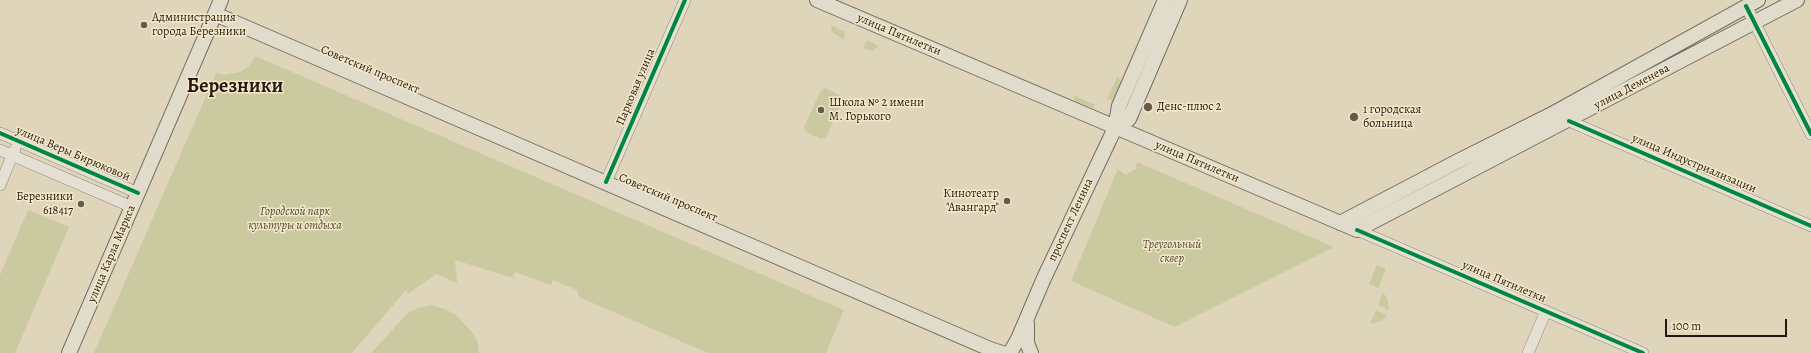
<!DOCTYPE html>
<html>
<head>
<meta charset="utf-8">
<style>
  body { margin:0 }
  #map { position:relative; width:1811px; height:353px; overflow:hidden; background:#dfd5bb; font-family:Alegreya,serif }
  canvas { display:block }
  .scale { position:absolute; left:1665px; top:319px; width:122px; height:18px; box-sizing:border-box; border:2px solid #24170f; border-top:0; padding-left:5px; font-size:12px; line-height:14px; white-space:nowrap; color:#24170f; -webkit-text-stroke:3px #f4e8c9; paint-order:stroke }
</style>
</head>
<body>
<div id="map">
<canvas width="1811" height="353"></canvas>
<div class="scale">100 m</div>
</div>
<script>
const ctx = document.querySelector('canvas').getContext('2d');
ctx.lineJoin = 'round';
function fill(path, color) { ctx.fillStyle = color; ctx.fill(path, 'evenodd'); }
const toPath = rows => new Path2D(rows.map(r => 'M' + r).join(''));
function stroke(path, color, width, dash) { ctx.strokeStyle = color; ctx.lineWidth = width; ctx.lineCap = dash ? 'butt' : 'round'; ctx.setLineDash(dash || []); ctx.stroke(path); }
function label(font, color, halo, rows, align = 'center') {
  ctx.font = font + ' Alegreya,serif'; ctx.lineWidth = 3; ctx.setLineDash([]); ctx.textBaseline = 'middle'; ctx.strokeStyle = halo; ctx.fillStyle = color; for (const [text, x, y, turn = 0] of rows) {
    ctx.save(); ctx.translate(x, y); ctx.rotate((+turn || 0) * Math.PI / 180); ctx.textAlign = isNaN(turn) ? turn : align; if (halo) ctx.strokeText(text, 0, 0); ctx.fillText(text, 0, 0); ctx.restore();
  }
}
const green = toPath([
  [831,25,845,32,843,40,832,32],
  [867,40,879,46,872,51,863,48],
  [255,56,844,310,826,353,708,353,579,297,577,290,553,280,551,285,515,272,513,278,455,260,457,283,436,274,408,294,406,290,352,353,94,353,216,73,224,75,240,72,249,66],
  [1117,77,1121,80,1121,83,1115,102,1107,99],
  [825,88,841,96,843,100,826,137,821,139,805,131,804,127,821,90],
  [1073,95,1095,105,1093,108,1075,101],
  [1137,162,1334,247,1175,327,1071,281,1118,169,1126,175,1136,169],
  [28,210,69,227,15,353,0,353,0,275],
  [1377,265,1386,269,1378,288,1369,284],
  [1383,292,1388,300,1389,310,1378,305],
  [432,305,445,309,456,315,472,332,478,343,479,353,371,353,408,313,421,307],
  [1376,310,1387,315,1382,321,1370,324]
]);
const minor = toPath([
  [1746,6,1811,134],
  [1569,121,1811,226],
  [0,133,138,193],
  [0,150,132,207],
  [606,182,685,0],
  [0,185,15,149],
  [1357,230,1643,353],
  [1528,353,1546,311]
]);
const major = toPath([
  [817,0,1357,230,1797,0],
  [215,14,990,349,1002,353],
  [1115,128,1129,119,1180,0],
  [1340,223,1458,161,1552,114,1758,0],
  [1027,323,1027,343,1031,353],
  [69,353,221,0],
  [1010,353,1018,339,1044,278,1115,128,1119,106,1165,0]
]);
const cycleway = toPath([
  [1746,6,1811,134],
  [1569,121,1811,226],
  [0,133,138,193],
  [606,182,685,0],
  [1357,230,1643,353]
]);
const markers = [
  [144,25,4,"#655a4b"],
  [1148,107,5,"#655a4b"],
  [821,110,4,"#655a4b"],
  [1354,117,5,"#655a4b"],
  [1007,201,4,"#655a4b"],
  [81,204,4,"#655a4b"]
];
const poiNames = [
  ["Администрация",152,18],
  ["города Березники",152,32],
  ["Школа № 2 имени",829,103],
  ["М. Горького",829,117],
  ["Денс-плюс 2",1157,107],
  ["1 городская",1363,110],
  ["больница",1363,124],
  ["Кинотеатр",999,194,"right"],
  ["\"Авангард\"",999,208,"right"],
  ["Березники",73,197,"right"],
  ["618417",73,211,"right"]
];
const streetNames = [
  ["улица Пятилетки",899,35,23],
  ["Советский проспект",370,70,23],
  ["Парковая улица",636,87,-67],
  ["улица Деменева",1632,87,-28],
  ["улица Веры Бирюковой",73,154,23],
  ["улица Пятилетки",1197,162,23],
  ["улица Индустриализации",1694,164,23],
  ["Советский проспект",668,198,23],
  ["проспект Ленина",1071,220,-65],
  ["улица Карла Маркса",112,254,-67],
  ["улица Пятилетки",1504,282,23]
];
const parkNames = [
  ["Городской парк",295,212],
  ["культуры и отдыха",295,226],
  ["Треугольный",1172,245],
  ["сквер",1172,259]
];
const townNames = [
  ["Березники",235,87]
];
fill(green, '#cbc99f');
stroke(minor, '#8e8777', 12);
stroke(major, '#746e60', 16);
stroke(minor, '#e5e0d3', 11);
stroke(major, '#e1dbcb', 14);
stroke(cycleway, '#00873e', 4);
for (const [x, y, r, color] of markers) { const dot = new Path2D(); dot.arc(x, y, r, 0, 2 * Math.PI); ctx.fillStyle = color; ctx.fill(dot); stroke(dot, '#f4e8c9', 1.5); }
label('12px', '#24170f', '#f4e8c9', poiNames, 'left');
label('12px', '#24170f', '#f4e8c9', streetNames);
label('italic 12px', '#514a33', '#f4e8c9', parkNames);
label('bold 20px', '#24170f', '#f4e8c9', townNames);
</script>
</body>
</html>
